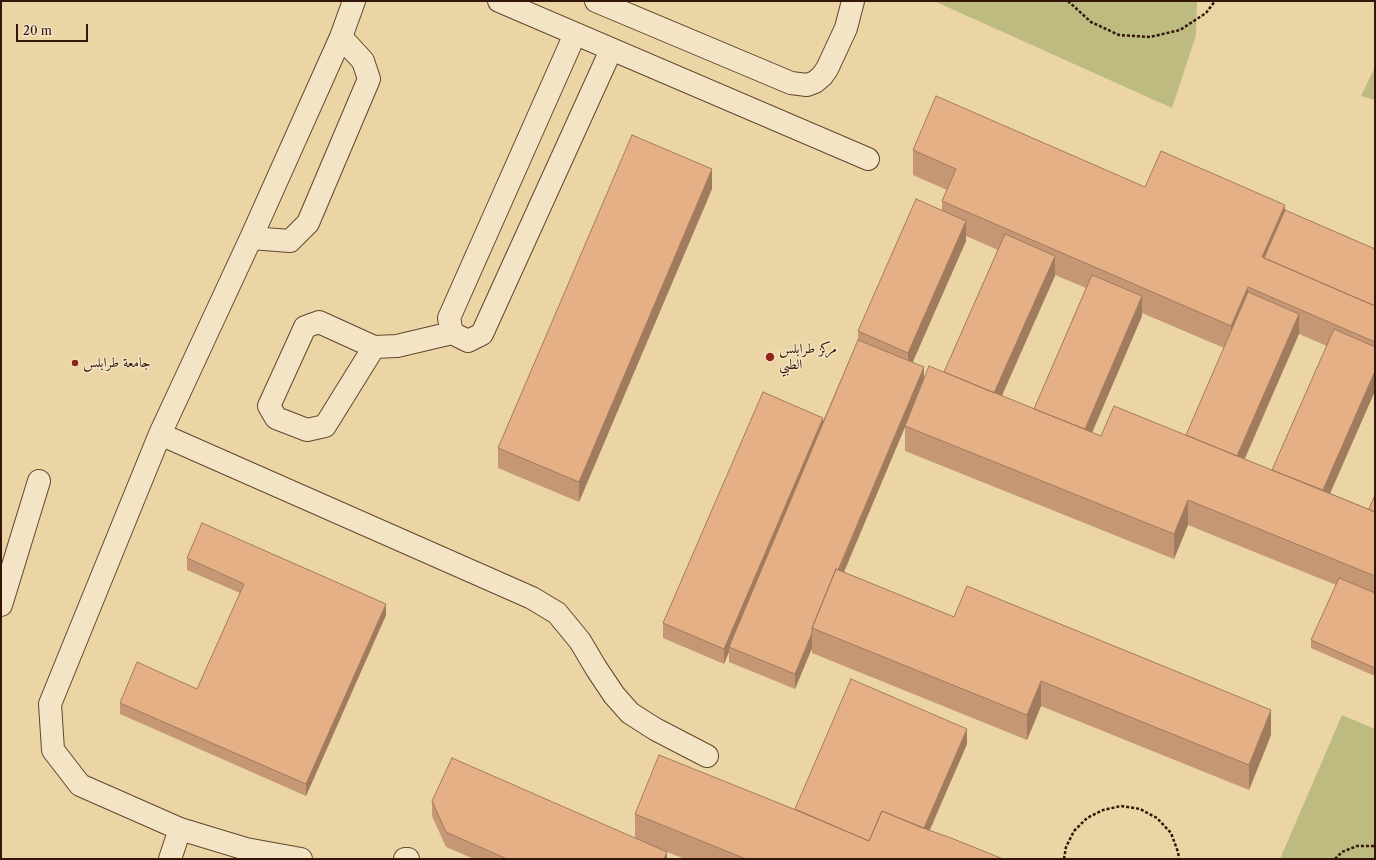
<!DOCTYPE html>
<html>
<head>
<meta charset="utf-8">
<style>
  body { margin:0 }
  #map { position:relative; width:1376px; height:860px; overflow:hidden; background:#ebd5a4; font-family:"Libre Caslon Text",serif }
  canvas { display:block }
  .frame { position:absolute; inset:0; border:2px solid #341509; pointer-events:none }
  .scale { position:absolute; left:16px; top:24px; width:72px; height:18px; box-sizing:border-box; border:2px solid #341509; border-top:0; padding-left:5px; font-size:12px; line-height:14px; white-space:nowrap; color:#341509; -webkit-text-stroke:3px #f2e4c4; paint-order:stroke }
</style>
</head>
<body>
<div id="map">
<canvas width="1376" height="860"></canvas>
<div class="frame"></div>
<div class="scale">20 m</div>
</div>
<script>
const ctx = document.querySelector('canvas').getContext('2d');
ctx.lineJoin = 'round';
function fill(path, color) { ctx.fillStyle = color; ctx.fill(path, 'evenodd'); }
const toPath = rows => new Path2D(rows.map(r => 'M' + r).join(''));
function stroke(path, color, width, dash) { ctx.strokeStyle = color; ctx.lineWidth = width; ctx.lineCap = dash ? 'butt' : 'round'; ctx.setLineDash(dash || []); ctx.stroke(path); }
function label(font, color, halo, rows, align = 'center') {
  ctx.font = font + ' "Libre Caslon Text",Amiri,serif'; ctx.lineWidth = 3; ctx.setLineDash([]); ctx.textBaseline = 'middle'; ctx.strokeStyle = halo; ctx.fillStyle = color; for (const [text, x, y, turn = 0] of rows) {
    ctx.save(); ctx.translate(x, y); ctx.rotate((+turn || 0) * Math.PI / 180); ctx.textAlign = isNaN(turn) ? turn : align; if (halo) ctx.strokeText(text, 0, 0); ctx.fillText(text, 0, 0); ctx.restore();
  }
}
const green = toPath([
  [934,1,1197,1,1196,35,1172,108],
  [1375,67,1375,100,1361,96],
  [1342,715,1375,729,1375,859,1280,859]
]);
const path = toPath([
  [1068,1,1091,22,1119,35,1150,37,1180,30,1206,13,1215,1],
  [1064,859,1066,847,1074,831,1087,818,1103,810,1121,806,1140,809,1157,818,1171,833,1178,852,1179,859],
  [1335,859,1342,852,1357,846,1375,846]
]);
const minor = toPath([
  [499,1,868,159],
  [596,1,791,83,807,85,815,82,822,76,827,69,846,28,853,1],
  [575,34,449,318,452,333,468,341,482,334,611,50],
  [251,238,290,241,308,223,369,79,363,61,341,37],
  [374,347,325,426,307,430,276,418,269,406,305,327,319,322,374,347,397,346,452,333],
  [160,434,532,598,557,613,580,641,596,668,614,695,630,713,655,729,707,756],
  [1,605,39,481],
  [170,859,180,829],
  [301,859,246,849,180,829,80,785,53,750,50,704,160,434,251,238,341,37,354,1],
  [405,859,408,859]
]);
const wall = toPath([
  [913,150,1145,187,1285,210,1375,249,1375,391,1330,493,1369,509,1375,495,1375,676,1311,648,1311,640,1336,585,1188,525,1174,559,905,451,905,427,844,572,954,617,1271,735,1249,790,1041,706,1027,740,812,653,812,648,795,689,729,662,729,652,724,664,663,638,663,623,823,421,858,340,858,331,942,210,942,201,947,190,913,175],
  [966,236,998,250,944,372,924,380,912,363,966,241],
  [1055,275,1086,288,1034,409,1002,396],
  [1142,313,1224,348,1186,435,1101,436,1092,432,1142,316],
  [1299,334,1327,346,1272,470,1245,459],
  [712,189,579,502,498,468,498,448],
  [187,558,386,615,306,796,120,714,120,703,197,689,240,593,187,570],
  [967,744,930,830,1003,859,685,859,667,852,667,859,474,859,446,847,432,816,432,801,635,838,635,814,795,809]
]);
const shadedWall = toPath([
  [712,169,712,189,579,502,579,482],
  [1285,205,1285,230,1262,262,1262,257],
  [966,221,966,241,908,373,908,353],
  [1055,256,1055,276,992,417,992,397],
  [1248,287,1248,312,1231,351,1231,326],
  [1142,296,1142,316,1083,454,1083,434],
  [1299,314,1299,334,1235,480,1235,460],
  [924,367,924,382,819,631,814,629],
  [1375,371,1375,391,1321,514,1321,494],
  [823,418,823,432,729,647,729,652,724,664,724,649],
  [1188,500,1188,525,1174,559,1174,534],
  [386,604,386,615,306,796,306,784],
  [812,633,812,648,795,689,795,674],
  [1041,681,1041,706,1027,740,1027,715],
  [1271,710,1271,735,1249,790,1249,765],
  [967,729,967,744,920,852,920,837],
  [667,852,667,859,664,859]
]);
const building = toPath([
  [936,96,1145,187,1161,151,1285,205,1262,257,1375,306,1375,342,1248,287,1231,326,942,201,956,169,913,150,936,96],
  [632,135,712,169,579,482,498,448,632,135],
  [916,199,966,221,908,353,858,331,916,199],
  [1285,210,1375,249,1375,306,1264,258,1285,210],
  [1005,234,1055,256,994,393,944,372,1005,234],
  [1092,275,1142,296,1085,429,1034,409,1092,275],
  [1248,292,1299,314,1237,456,1186,435,1248,292],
  [1334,329,1375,347,1375,371,1323,490,1272,470,1334,329],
  [858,340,924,367,838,570,836,569,812,628,812,633,795,674,729,647,858,340],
  [929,366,1101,436,1114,406,1375,512,1375,576,1188,500,1174,534,905,426,929,366],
  [763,392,823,418,724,649,663,623,763,392],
  [1375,495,1375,512,1369,509,1375,495],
  [202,523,386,604,306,784,120,703,137,662,197,689,244,584,187,558,202,523],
  [836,569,954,617,967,586,1271,710,1249,765,1041,681,1027,715,812,628,836,569],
  [1339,578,1375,593,1375,668,1311,640,1339,578],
  [851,679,967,729,924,828,882,811,869,841,795,809,851,679],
  [659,755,791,808,869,841,882,811,920,827,951,838,1003,859,746,859,635,814,659,755],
  [452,758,667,852,664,859,507,859,446,832,432,801,452,758]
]);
const markers = [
  [770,357,5,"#8f2418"],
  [75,363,4,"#8f2418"]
];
const poiNames = [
  ["مركز طرابلس",779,349],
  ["الطبي",779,365],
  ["جامعة طرابلس",83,363]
];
fill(green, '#bebb81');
stroke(minor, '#624530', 24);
stroke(path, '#341509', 2.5, [3, 2]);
stroke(minor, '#f2e4c4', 22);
fill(wall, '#c69774');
fill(shadedWall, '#a17b5e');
fill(building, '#e6b087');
stroke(building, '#a17b5e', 1);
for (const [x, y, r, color] of markers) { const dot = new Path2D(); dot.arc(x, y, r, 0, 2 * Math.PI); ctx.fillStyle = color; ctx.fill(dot); stroke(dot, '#f2e4c4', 1.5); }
label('14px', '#341509', '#f2e4c4', poiNames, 'left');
</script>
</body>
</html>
